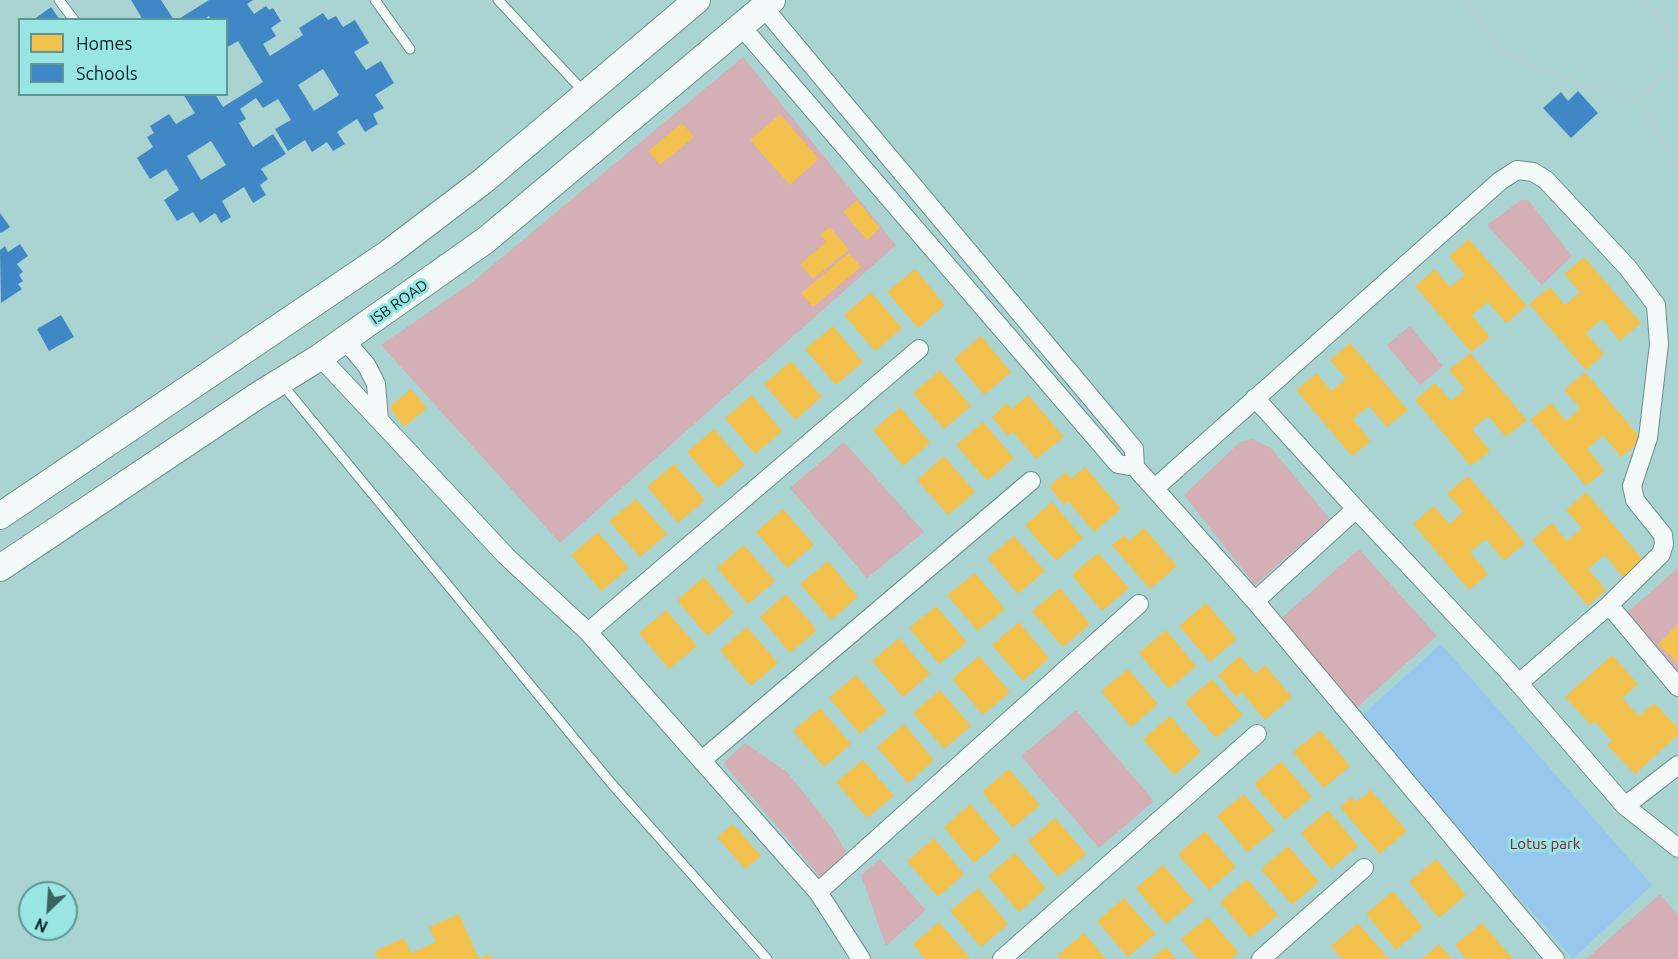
<!DOCTYPE html>
<html>
<head>
<meta charset="utf-8">
<style>
  body { margin:0 }
  #map { position:relative; width:1678px; height:959px; overflow:hidden; background:#aad4d2; font-family:Ubuntu,sans-serif }
  canvas { display:block }
  .legend { position:absolute; left:18px; top:18px; width:210px; height:78px; box-sizing:border-box; background:#99e5e2; border:2px solid #5d9795; margin:0; padding:8px 10px; list-style:none; font-size:18px; color:#032322 }
  .legend li { display:flex; align-items:center; gap:12px; height:30px }
  .legend b { width:30px; border:2px solid #5d9795 }
  .north { position:absolute; left:18px; top:881px; width:60px; height:60px; box-sizing:border-box; background:#99e5e2; border:2px solid #5d9795; border-radius:50%; rotate:205deg; font-size:16px; font-weight:700; line-height:24px; text-align:center; color:#032322 }
  .north::after { content:''; display:block; margin:auto; width:21px; height:27px; background:#3d6160; clip-path:polygon(50% 0,100% 100%,50% 72%,0 100%) }
</style>
</head>
<body>
<div id="map">
<canvas width="1678" height="959"></canvas>
<ul class="legend">
<li><b style="height:16px;background:#f2c14e"></b>Homes</li>
<li><b style="height:16px;background:#3f88c5"></b>Schools</li>
</ul>
<div class="north">N</div>
</div>
<script>
const ctx = document.querySelector('canvas').getContext('2d');
ctx.lineJoin = 'round';
function fill(path, color) { ctx.fillStyle = color; ctx.fill(path, 'evenodd'); }
const toPath = rows => new Path2D(rows.map(r => 'M' + r).join(''));
function stroke(path, color, width, dash) { ctx.strokeStyle = color; ctx.lineWidth = width; ctx.lineCap = dash ? 'butt' : 'round'; ctx.setLineDash(dash || []); ctx.stroke(path); }
function label(font, color, halo, rows, align = 'center') {
  ctx.font = font + ' Ubuntu,sans-serif'; ctx.lineWidth = 6; ctx.setLineDash([]); ctx.textBaseline = 'middle'; ctx.strokeStyle = halo; ctx.fillStyle = color; for (const [text, x, y, turn = 0] of rows) {
    ctx.save(); ctx.translate(x, y); ctx.rotate((+turn || 0) * Math.PI / 180); ctx.textAlign = isNaN(turn) ? turn : align; if (halo) ctx.strokeText(text, 0, 0); ctx.fillText(text, 0, 0); ctx.restore();
  }
}
const green = toPath([
  [743,57,896,245,560,543,381,345,470,284],
  [1521,200,1528,200,1572,256,1542,285,1487,225],
  [1410,326,1443,366,1420,385,1387,345],
  [1252,439,1271,448,1330,519,1255,585,1184,495,1240,442],
  [844,442,924,532,867,578,790,488],
  [1359,549,1437,636,1355,709,1277,622],
  [1678,568,1678,679,1623,616],
  [1076,710,1154,801,1099,848,1021,756],
  [745,743,787,772,832,828,846,852,822,879,723,763],
  [880,859,926,910,886,946,861,875],
  [1660,894,1678,915,1678,959,1586,959]
]);
const water = toPath([
  [1441,644,1652,885,1573,959,1361,716]
]);
const homes = toPath([
  [780,114,819,159,790,185,750,140],
  [682,123,694,137,660,165,648,151],
  [857,200,880,228,867,240,843,212],
  [830,227,849,250,813,279,800,264,826,242,820,235],
  [1469,239,1527,306,1506,323,1488,302,1472,315,1490,337,1471,352,1415,286,1435,269,1450,287,1465,275,1449,256],
  [849,253,861,267,813,307,801,293],
  [1584,257,1641,323,1620,341,1602,319,1586,333,1604,354,1586,370,1529,304,1550,287,1565,305,1580,292,1564,274],
  [915,269,945,305,918,328,887,292],
  [871,292,902,328,875,351,844,315],
  [833,326,863,362,836,385,805,349],
  [981,336,1011,372,984,395,954,359],
  [1350,343,1408,410,1387,427,1369,406,1353,419,1371,441,1352,456,1296,390,1317,373,1331,391,1346,379,1330,360],
  [1470,353,1527,420,1506,437,1488,416,1472,429,1490,451,1471,466,1415,400,1435,383,1451,401,1465,389,1449,370],
  [791,361,822,397,795,420,764,384],
  [940,370,971,406,944,429,913,393],
  [1585,372,1642,440,1621,457,1603,435,1587,449,1605,470,1586,486,1530,420,1551,403,1566,421,1580,408,1564,390],
  [411,389,427,408,404,427,389,407],
  [752,395,782,431,755,454,725,418],
  [1028,395,1064,437,1036,459,1013,432,1008,436,992,417,1007,403,1012,409],
  [900,407,930,443,903,466,873,430],
  [983,422,1014,458,987,481,956,445],
  [714,429,745,465,718,488,687,452],
  [944,456,975,492,948,515,917,480],
  [674,464,705,500,678,523,647,487],
  [1085,467,1121,509,1094,532,1068,501,1064,505,1049,486,1066,472,1071,479],
  [1468,476,1525,543,1504,561,1486,539,1470,552,1488,574,1469,590,1413,524,1434,506,1449,524,1463,512,1447,493],
  [1586,492,1643,560,1623,577,1605,555,1588,569,1606,590,1588,606,1532,540,1552,523,1567,541,1582,528,1566,510],
  [636,499,667,534,640,557,609,521],
  [1052,502,1083,538,1056,561,1025,525],
  [783,509,814,545,787,568,756,532],
  [1144,528,1177,566,1150,589,1112,545,1124,535,1129,541],
  [598,532,629,568,601,591,571,555],
  [1014,536,1045,571,1018,594,987,558],
  [744,545,775,581,748,604,717,568],
  [1098,553,1129,588,1102,611,1072,575],
  [828,561,858,597,831,620,800,584],
  [975,573,1005,609,978,631,947,595],
  [704,577,734,613,707,636,677,600],
  [1060,588,1090,624,1063,647,1032,611],
  [786,594,817,630,790,653,760,617],
  [1206,603,1237,639,1210,662,1179,626],
  [936,606,967,642,939,664,909,628],
  [666,610,697,646,669,669,639,633],
  [1019,622,1049,658,1023,681,992,645],
  [1678,624,1678,663,1658,644],
  [747,627,778,663,751,686,720,650],
  [1166,630,1196,666,1169,689,1139,653],
  [899,638,930,674,903,697,872,661],
  [1612,655,1638,684,1622,698,1639,716,1654,703,1678,728,1678,735,1635,774,1607,745,1612,741,1595,722,1591,725,1565,697],
  [979,656,1010,692,983,715,952,679],
  [1240,656,1255,674,1265,665,1292,697,1265,720,1242,692,1236,697,1218,675],
  [1128,669,1158,704,1131,727,1101,691],
  [856,675,887,711,860,734,829,698],
  [1212,679,1243,715,1216,738,1185,702],
  [940,690,971,726,944,749,913,713],
  [820,708,851,744,824,767,793,731],
  [1170,716,1201,752,1174,775,1143,739],
  [904,724,934,760,908,783,877,747],
  [1320,730,1350,766,1324,788,1293,752],
  [863,760,894,796,867,818,836,782],
  [1281,761,1312,797,1285,820,1254,784],
  [1009,769,1040,805,1013,828,982,792],
  [1371,790,1407,831,1380,854,1340,807,1352,797,1356,802],
  [1244,794,1275,830,1247,852,1217,816],
  [970,804,1001,840,974,863,944,827],
  [1328,810,1358,846,1331,869,1301,833],
  [1055,818,1086,854,1058,877,1028,841],
  [733,824,761,856,745,869,717,837],
  [1205,831,1236,867,1209,890,1178,854],
  [934,838,964,874,938,897,907,861],
  [1288,846,1319,882,1292,905,1261,869],
  [1015,853,1046,888,1019,912,988,876],
  [1436,859,1466,895,1439,918,1409,882],
  [1163,865,1194,901,1166,924,1136,888],
  [1247,879,1278,915,1250,938,1220,902],
  [978,888,1008,924,981,947,950,911],
  [1393,891,1423,927,1396,950,1366,914],
  [1124,898,1155,934,1128,957,1097,921],
  [459,914,479,959,490,954,492,959,378,959,375,951,404,938,411,953,436,942,429,927],
  [1208,917,1239,953,1231,959,1198,959,1181,939],
  [939,922,970,958,968,959,925,959,913,944],
  [1358,923,1389,959,1342,959,1331,946],
  [1482,923,1513,959,1466,959,1455,945],
  [1084,933,1106,959,1060,959,1057,956],
  [1439,944,1452,959,1422,959],
  [1166,947,1176,959,1151,959]
]);
const schools = toPath([
  [131,0,161,0,174,20,143,20],
  [209,0,253,0,247,4,254,14,266,6,269,10,273,8,281,21,271,28,276,36,263,44,270,56,303,35,299,28,323,13,328,20,336,16,343,27,355,20,369,43,354,52,366,70,381,61,394,83,375,95,384,108,373,114,378,124,365,132,357,119,337,132,345,144,333,151,327,142,312,152,305,140,288,151,275,129,291,120,278,99,263,108,256,98,240,109,246,119,239,123,253,147,273,134,286,154,261,169,268,179,260,185,266,195,253,203,244,187,222,201,231,217,221,223,215,213,200,223,193,212,177,221,164,200,179,190,166,169,150,179,137,158,153,147,147,137,154,133,150,126,169,114,176,124,195,113,183,94,215,94,223,107,263,82,238,41,226,48,226,20,211,20,209,16,203,20,177,20],
  [323,69,339,95,314,111,298,85],
  [211,141,226,165,201,180,187,156],
  [51,7,60,20,33,20],
  [1578,91,1598,113,1571,138,1543,108,1561,92,1568,101],
  [0,213,10,227,1,233,0,232],
  [20,244,28,256,17,264,23,272,19,275,23,281,18,284,22,289,1,303,0,250,5,246,8,252],
  [61,315,74,337,49,351,37,329]
]);
const path = toPath([
  [1465,0,1501,52,1582,85,1640,102,1678,167],
  [1646,0,1678,43],
  [1640,102,1678,61]
]);
const lane = toPath([
  [59,0,74,20],
  [375,0,410,49],
  [498,0,584,92],
  [281,383,611,783,767,959]
]);
const street = toPath([
  [764,8,1134,449,1135,467],
  [740,25,1118,464,1135,467,1255,601,1555,959],
  [345,340,367,366,376,384,379,420],
  [320,357,507,557,588,632,818,892,861,959],
  [1255,398,1356,509,1508,671,1625,806,1678,848],
  [1155,488,1500,181,1517,170,1533,172,1546,180,1628,268,1656,305,1659,344,1648,438,1632,486,1635,500,1663,535,1664,544,1661,554,1609,605,1519,683],
  [1255,601,1356,509],
  [1609,605,1678,687],
  [588,632,919,349],
  [702,760,1031,481],
  [1625,806,1678,765],
  [818,892,1139,604],
  [1002,959,1257,734],
  [1261,959,1364,868]
]);
const secondary = toPath([
  [0,516,387,254,483,181,697,0],
  [0,568,257,396,320,357,486,240,772,0]
]);
const streetNames = [
  ["ISB ROAD",399,302,-35]
];
const parkNames = [
  ["Lotus park",1545,844]
];
fill(green, '#d4afb5');
fill(water, '#98c7ed');
fill(homes, '#f2c14e');
fill(schools, '#3f88c5');
stroke(lane, '#6d8f8e', 11);
stroke(street, '#6d8f8e', 20);
stroke(secondary, '#6d8f8e', 28);
stroke(path, '#bdcaca', 4, [3, 4.5]);
stroke(lane, '#f2f9f8', 9);
stroke(street, '#f2f9f8', 18);
stroke(secondary, '#f2f9f8', 26);
label('15px', '#032322', '#99e5e2', streetNames);
label('15px', '#8e1837', '#99e5e2', parkNames);
</script>
</body>
</html>
